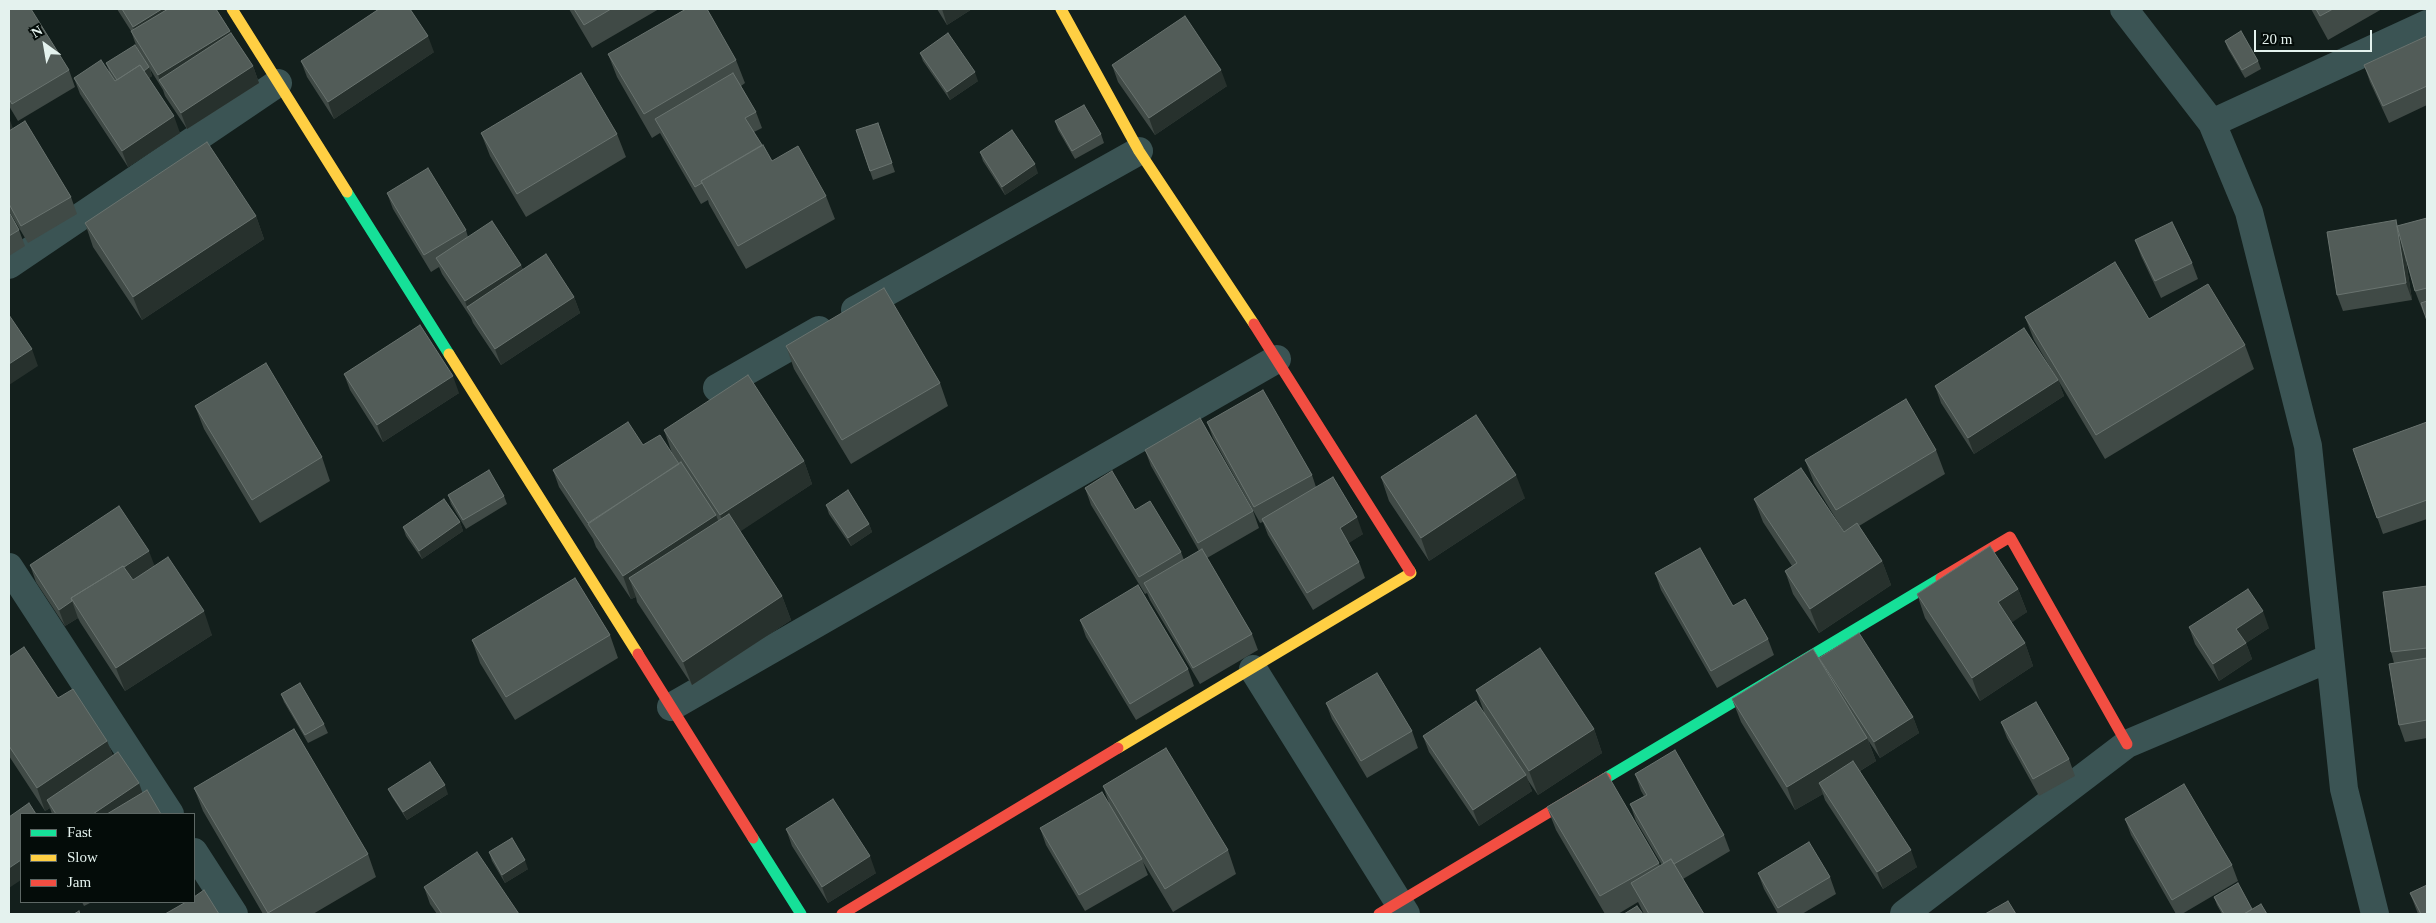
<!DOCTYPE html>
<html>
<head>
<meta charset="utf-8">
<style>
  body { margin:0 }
  #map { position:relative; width:2436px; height:923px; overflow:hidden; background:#131f1c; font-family:Georgia,serif }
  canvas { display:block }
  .frame { position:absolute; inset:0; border:10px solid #e4f2ee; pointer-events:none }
  .legend { position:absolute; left:20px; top:813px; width:175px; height:90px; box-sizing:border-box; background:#040c09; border:1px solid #5e6865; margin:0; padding:6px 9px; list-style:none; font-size:15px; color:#e4f2ee }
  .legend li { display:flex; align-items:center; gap:10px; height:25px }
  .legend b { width:25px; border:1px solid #5e6865 }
  .north { position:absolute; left:20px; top:20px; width:50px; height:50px; -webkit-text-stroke:4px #040c09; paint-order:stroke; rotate:328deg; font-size:14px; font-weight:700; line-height:20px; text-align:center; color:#e4f2ee }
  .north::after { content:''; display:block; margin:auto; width:18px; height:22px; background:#e4f2ee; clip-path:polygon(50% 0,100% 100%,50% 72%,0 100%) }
  .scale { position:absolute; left:2254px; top:30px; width:118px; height:22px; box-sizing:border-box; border:2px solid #e4f2ee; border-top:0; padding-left:6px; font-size:15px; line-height:18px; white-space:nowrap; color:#e4f2ee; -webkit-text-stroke:4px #040c09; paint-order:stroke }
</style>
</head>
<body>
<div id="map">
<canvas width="2436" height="923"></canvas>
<div class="frame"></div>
<ul class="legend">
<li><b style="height:6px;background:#16e098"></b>Fast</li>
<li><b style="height:6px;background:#ffcf43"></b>Slow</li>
<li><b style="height:6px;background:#f24e42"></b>Jam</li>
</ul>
<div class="north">N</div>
<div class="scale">20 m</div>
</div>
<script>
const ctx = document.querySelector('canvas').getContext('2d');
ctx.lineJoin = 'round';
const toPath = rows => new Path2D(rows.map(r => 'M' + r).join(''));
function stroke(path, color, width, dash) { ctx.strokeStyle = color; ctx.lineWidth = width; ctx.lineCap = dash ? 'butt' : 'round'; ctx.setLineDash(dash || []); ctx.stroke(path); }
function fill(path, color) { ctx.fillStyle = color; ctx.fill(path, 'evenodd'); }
const street = toPath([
  [2124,9,2212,123,2249,212,2308,446,2344,789,2375,914],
  [2212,123,2427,24],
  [9,265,278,83],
  [855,310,1139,151],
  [717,388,819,330],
  [9,567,170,814],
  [1253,669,1406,914],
  [671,707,1277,359],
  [194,852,234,914],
  [1904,914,2127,744,2330,658]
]);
const fast = toPath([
  [347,192,449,354],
  [1606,778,1941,578],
  [753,838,801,914]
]);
const slow = toPath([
  [232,9,347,192],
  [1061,9,1139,151,1254,324],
  [449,354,638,654],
  [1118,748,1411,573,1410,571]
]);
const jam = toPath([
  [1254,324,1410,571],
  [1941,578,2010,537,2127,744],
  [638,654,753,838],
  [842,914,1118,748],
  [1379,914,1606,778]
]);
const wall = toPath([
  [9,9,69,70,75,87,18,121,9,106],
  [117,9,216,9,231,33,253,66,259,83,187,129,165,96,163,90,150,69,152,76,149,78,180,133,128,167,80,94,74,78,109,71,106,63,145,61,137,48,131,31],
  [569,9,659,9,592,48],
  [937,9,972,9,947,25],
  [2311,9,2382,9,2328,40],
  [2427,36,2427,105,2389,123,2370,82,2364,65],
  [2225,41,2258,61,2261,69,2245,78,2228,49],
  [434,52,334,119,307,77,301,61],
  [920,53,978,81,950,100,923,61],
  [608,54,736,60,745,83,741,86,756,112,762,128,754,132,772,161,826,196,835,219,746,269,709,204,708,200,701,204,660,133,652,138,617,77],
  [1112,65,1227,86,1155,135,1118,82],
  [1055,121,1101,134,1104,143,1075,159,1058,130],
  [878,123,895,172,873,180,856,130],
  [9,131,71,197,77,214,28,243,9,211],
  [481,133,617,134,626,157,526,217,490,156],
  [980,152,1038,173,1005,195,983,161],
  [387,193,466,230,468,237,521,265,523,270,574,297,580,313,501,365,473,323,471,318,442,274,439,267,431,272,393,209],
  [9,212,19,230,25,246,9,256],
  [256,216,264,239,142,320,93,247,85,223],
  [2427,218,2427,321,2425,314,2424,314,2415,291,2405,254,2412,300,2343,311,2337,295,2398,226],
  [2135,240,2192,263,2198,279,2161,298,2141,256],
  [2025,317,2149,319,2245,345,2254,369,2105,459,2058,380,2064,396,1974,454,1941,403,1935,386,2057,379,2034,340],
  [786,346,940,383,948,406,851,464,794,369],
  [344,374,459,393,383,442,350,390],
  [195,406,322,457,330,481,260,523,204,429],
  [1207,422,1312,475,1316,487,1363,534,1348,543,1359,562,1365,578,1313,610,1268,535,1263,522,1260,523,1213,438],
  [2427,422,2427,519,2383,534,2353,449],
  [664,430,804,461,812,484,740,531,782,596,791,620,692,685,637,602,636,597,631,599,596,547,593,539,559,487,553,470,643,445,679,464,672,453],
  [1145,450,1253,511,1259,528,1207,558,1252,634,1258,650,1200,684,1150,600,1147,593,1145,594,1091,505,1085,488,1135,510,1181,552,1184,560,1199,551,1151,466],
  [1936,450,1945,474,1859,526,1882,561,1891,585,1819,633,1793,594,1785,571,1792,566,1763,522,1754,499,1844,532,1814,483,1805,460],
  [1381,477,1525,498,1429,561,1389,501],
  [448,495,504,496,507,504,466,529,451,504],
  [826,505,869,524,872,532,851,546,829,514],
  [460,522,463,531,422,559,406,536,403,527],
  [30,565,154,566,212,635,125,691,80,622,78,618,65,626,36,582],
  [1655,573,1768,639,1774,655,1717,688,1661,590],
  [2427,586,2427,738,2405,742,2399,725,2394,663,2391,652],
  [2018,589,2027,612,2011,622,2025,643,2033,666,1980,701,1925,618,1917,594],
  [1080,620,1188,669,1194,686,1136,720,1086,637],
  [2189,627,2269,628,2246,643,2252,659,2219,681,2195,644],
  [610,635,618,658,515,720,480,663,472,640],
  [9,657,107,741,113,756,143,793,161,814,52,814,50,808,45,811,9,756],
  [1820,661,1913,717,1919,733,1880,758,1868,740,1876,761,1860,771,1917,867,1883,889,1825,800,1823,794,1795,810,1741,722,1732,699],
  [1476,690,1594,729,1602,753,1538,795,1527,779,1532,791,1479,826,1429,752,1423,736,1484,712],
  [281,694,324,724,328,733,308,743,284,702],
  [1326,703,1412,731,1418,748,1367,778,1332,719],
  [2001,722,2069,759,2075,776,2039,796,2007,738],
  [1635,774,1724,835,1730,851,1683,879,1704,914,1644,914,1638,902,1618,914,1605,914,1556,830,1547,807,1659,863,1660,866,1662,865,1636,821,1630,804,1644,796,1641,791],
  [1103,786,1228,850,1236,874,1173,912,1143,862,1148,875,1085,911,1046,845,1040,828,1109,803],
  [194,788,368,854,376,877,313,914,263,914,203,811],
  [388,789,448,794,407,820,392,797],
  [2125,819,2232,865,2238,881,2182,914,2176,914,2131,835],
  [786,829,876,873,828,903,792,846],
  [489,852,528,869,505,883,492,861],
  [1758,873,1830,877,1836,894,1802,914,1778,914,1764,889],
  [424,887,519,914,437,914,430,904],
  [2410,893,2427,914,2418,914],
  [2214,897,2252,909,2267,914,2222,914,2217,905],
  [82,902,92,902,84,906]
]);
const shadedWall = toPath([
  [162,9,194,9,139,44,133,27],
  [942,9,972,9,947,25],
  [230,31,236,47,160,81,158,75],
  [428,36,434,52,334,119,328,102],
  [253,66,259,83,187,129,181,113],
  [149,67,152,76,123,94,120,86],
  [1221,70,1227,86,1155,135,1149,118],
  [975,72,978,81,950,100,947,92],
  [174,116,180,133,128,167,122,151],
  [9,118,13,128,9,131],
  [1035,164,1038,173,1005,195,1002,187],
  [256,216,264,239,142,320,133,297],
  [2396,220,2402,237,2412,300,2406,283],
  [521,265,527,281,467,307,471,318,465,301],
  [574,297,580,313,501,365,495,349],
  [32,349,38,366,9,385,9,364],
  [453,376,459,393,383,442,377,425],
  [2058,380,2064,396,1974,454,1968,438],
  [804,461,812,484,729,539,720,515],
  [1516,475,1525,498,1429,561,1421,538],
  [716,515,725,538,629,578,636,597,631,599,623,576],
  [1357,517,1363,534,1346,545,1340,528],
  [460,522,463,531,422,559,419,551],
  [869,524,872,532,851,546,848,538],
  [149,551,155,567,82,615,73,601],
  [1882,561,1891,585,1819,633,1810,609],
  [2018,589,2027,612,2007,626,1998,602],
  [782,596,791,620,692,685,683,662],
  [72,601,78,618,65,626,59,610],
  [204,611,212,635,125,691,116,668],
  [2263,611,2269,628,2246,643,2252,659,2219,681,2213,664,2236,629],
  [2025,643,2033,666,1980,701,1972,678],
  [1913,717,1919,733,1880,758,1874,742],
  [1594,729,1602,753,1538,795,1529,771],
  [1867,738,1876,761,1825,792,1819,783,1823,794,1795,810,1787,787],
  [107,741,116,764,47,800,50,808,45,811,37,788],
  [1526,775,1532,791,1479,826,1473,810],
  [139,783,145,800,124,814,93,814],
  [445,785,448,794,407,820,403,812],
  [1911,850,1917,867,1883,889,1877,872],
  [870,856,876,873,828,903,822,887],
  [21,860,21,880,9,888,9,868],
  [525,860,528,869,505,883,502,875]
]);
const building = toPath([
  [9,9,31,9,69,70,12,104,9,99,9,9],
  [122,9,162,9,133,27,122,9],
  [168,9,216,9,230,31,158,75,131,31,168,9],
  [379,9,410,9,428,36,328,102,301,61,379,9],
  [574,9,611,9,584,25,574,9],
  [686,9,707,9,736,60,644,114,608,54,686,9],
  [2316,9,2333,9,2320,16,2316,9],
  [1185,16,1221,70,1149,118,1112,65,1185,16],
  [2241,31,2258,61,2242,70,2225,41,2241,31],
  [231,33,253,66,181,113,159,80,231,33],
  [948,33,975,72,947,92,920,53,948,33],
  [2427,36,2427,86,2383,106,2364,65,2427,36],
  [135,45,149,67,144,71,140,65,117,80,106,63,135,45],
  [101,60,115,81,140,65,174,116,122,151,74,78,101,60],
  [581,73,617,134,517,194,481,133,581,73],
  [733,73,756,112,745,118,762,145,701,181,702,183,695,187,655,119,733,73],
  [1084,105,1101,134,1072,151,1055,121,1084,105],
  [25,121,71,197,21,226,9,204,9,131,25,121],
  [878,123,892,163,870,171,856,130,878,123],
  [1012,130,1035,164,1002,187,980,152,1012,130],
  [207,142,256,216,133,297,85,223,207,142],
  [763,145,772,161,798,146,826,196,738,246,701,181,763,145],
  [428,168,466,230,424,255,387,193,428,168],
  [9,212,19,230,9,236,9,212],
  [2427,218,2427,288,2415,291,2397,226,2427,218],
  [2396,220,2406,283,2337,295,2327,232,2396,220],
  [492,221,521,265,465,301,436,258,492,221],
  [2172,222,2192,263,2155,281,2135,240,2172,222],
  [546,254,574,297,495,349,467,307,546,254],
  [2115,262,2149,319,2208,284,2245,345,2096,435,2025,317,2115,262],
  [884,288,940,383,842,440,786,346,884,288],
  [2427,301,2427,321,2421,303,2427,301],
  [9,315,32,349,9,364,9,315],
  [420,325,453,376,377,425,344,374,420,325],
  [2024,328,2058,380,1968,438,1935,386,2024,328],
  [266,363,322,457,252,500,195,406,266,363],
  [748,375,804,461,720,515,664,430,748,375],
  [1263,390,1312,475,1254,507,1207,422,1263,390],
  [1906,399,1936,450,1836,510,1805,460,1906,399],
  [1476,415,1516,475,1421,538,1381,477,1476,415],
  [1200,418,1253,511,1198,543,1145,450,1200,418],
  [628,422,643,445,660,435,679,464,588,523,553,470,628,422],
  [2427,422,2427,500,2377,518,2353,449,2427,422],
  [681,462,716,515,623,576,588,524,681,462],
  [1801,468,1844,532,1857,523,1882,561,1810,609,1785,571,1797,563,1754,499,1801,468],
  [489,470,504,496,463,520,448,495,489,470],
  [1112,471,1135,510,1150,501,1181,552,1139,577,1085,488,1112,471],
  [1333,477,1357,517,1340,528,1359,562,1307,593,1262,519,1333,477],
  [848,490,869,524,848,538,826,505,848,490],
  [444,499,460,522,419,551,403,527,444,499],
  [119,506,149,551,124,567,123,566,71,598,72,601,59,610,30,565,119,506],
  [729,514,782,596,683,662,629,578,729,514],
  [1990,546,2018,589,1998,602,2025,643,1972,678,1917,594,1990,546],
  [1700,548,1733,606,1745,599,1768,639,1711,671,1655,573,1700,548],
  [1202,549,1252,634,1193,668,1144,583,1202,549],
  [168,557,204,611,116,668,71,598,123,566,133,580,168,557],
  [575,578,610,635,506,697,472,640,575,578],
  [1138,585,1188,669,1130,704,1080,620,1138,585],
  [2427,586,2427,648,2391,652,2383,592,2427,586],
  [2248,589,2263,611,2236,629,2246,643,2213,664,2189,627,2248,589],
  [1859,633,1913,717,1874,742,1819,658,1859,633],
  [24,647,58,698,73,689,107,741,37,788,9,746,9,657,24,647],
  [1540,648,1594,729,1529,771,1476,690,1540,648],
  [1813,649,1867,738,1787,787,1732,699,1813,649],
  [2427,658,2427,720,2399,725,2389,664,2427,658],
  [1377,673,1412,731,1361,761,1326,703,1377,673],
  [300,683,324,724,305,735,281,694,300,683],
  [1476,701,1526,775,1473,810,1423,736,1476,701],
  [2036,702,2069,759,2033,779,2001,722,2036,702],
  [294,729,368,854,268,913,194,788,294,729],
  [1166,748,1228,850,1165,889,1103,786,1166,748],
  [1675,750,1724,835,1674,864,1671,859,1664,863,1630,804,1647,795,1635,774,1675,750],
  [118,752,139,783,93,814,56,814,47,800,118,752],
  [1853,761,1911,850,1877,872,1819,783,1853,761],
  [430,762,445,785,403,812,388,789,430,762],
  [1606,772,1659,863,1600,896,1547,807,1606,772],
  [2184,784,2232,865,2172,900,2125,819,2184,784],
  [147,790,161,814,107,814,147,790],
  [1102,792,1142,859,1079,895,1040,828,1102,792],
  [833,799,870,856,822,887,786,829,833,799],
  [29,803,36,814,21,814,21,860,9,868,9,817,29,803],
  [512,838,525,860,502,875,489,852,512,838],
  [1809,842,1830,877,1778,908,1758,873,1809,842],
  [477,852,519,914,442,914,424,887,477,852],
  [1671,859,1704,914,1649,914,1631,883,1671,859],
  [2238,883,2252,909,2244,914,2224,914,2214,897,2238,883],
  [2427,885,2427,914,2421,914,2410,893,2427,885],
  [204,890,219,914,165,914,186,902,194,902,194,897,204,890],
  [2008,901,2016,914,1985,914,2008,901],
  [2261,904,2267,914,2244,914,2261,904],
  [1637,906,1643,914,1624,914,1637,906],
  [79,911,80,914,74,914,79,911]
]);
stroke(street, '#3b5454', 28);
stroke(fast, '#16e098', 11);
stroke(slow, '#ffcf43', 11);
stroke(jam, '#f24e42', 11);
fill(wall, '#404a46');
fill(shadedWall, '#27312d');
fill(building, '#525c58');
stroke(building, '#69736f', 1);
</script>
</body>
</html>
